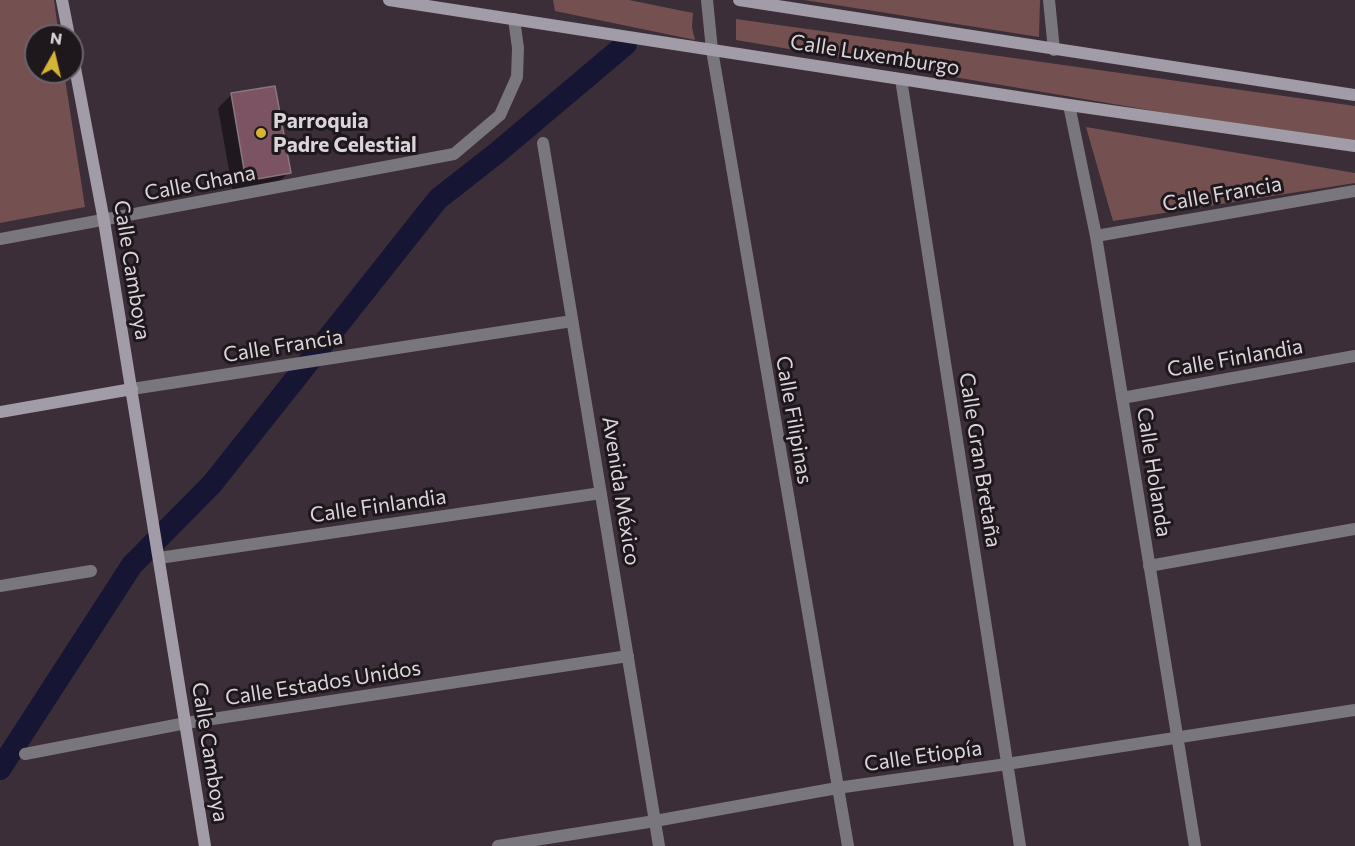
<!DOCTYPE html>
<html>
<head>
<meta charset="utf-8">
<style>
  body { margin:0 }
  #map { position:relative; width:1355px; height:846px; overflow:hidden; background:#3b2e39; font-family:Commissioner,sans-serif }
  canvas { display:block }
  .north { position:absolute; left:24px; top:24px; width:60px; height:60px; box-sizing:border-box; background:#1e181d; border:2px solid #6a6369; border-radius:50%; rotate:8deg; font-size:16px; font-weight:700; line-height:24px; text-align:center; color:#dcd4db }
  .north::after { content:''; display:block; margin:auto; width:21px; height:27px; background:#d6b534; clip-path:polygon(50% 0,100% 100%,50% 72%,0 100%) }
</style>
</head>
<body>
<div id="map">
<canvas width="1355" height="846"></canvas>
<div class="north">N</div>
</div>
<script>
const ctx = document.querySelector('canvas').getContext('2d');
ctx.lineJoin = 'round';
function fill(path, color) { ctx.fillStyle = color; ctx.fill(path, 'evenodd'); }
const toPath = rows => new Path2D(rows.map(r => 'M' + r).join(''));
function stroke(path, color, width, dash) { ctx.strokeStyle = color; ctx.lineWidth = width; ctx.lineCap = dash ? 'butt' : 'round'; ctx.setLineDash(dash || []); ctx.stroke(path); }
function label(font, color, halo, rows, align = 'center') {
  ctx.font = font + ' Commissioner,sans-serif'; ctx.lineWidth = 6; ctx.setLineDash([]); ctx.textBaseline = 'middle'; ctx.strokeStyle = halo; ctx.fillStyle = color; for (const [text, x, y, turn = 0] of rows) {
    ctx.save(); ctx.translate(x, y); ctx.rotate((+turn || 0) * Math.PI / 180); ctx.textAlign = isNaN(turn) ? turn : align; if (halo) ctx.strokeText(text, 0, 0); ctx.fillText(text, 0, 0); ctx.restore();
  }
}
const green = toPath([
  [0,0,54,0,59,36,36,36,36,72,64,72,85,207,0,223],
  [553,0,629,0,693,13,692,27,695,40,555,11],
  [804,0,1040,0,1039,37],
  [736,19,1355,106,1355,145,736,40],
  [1086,127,1355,173,1355,183,1113,221]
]);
const shadow = toPath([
  [231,95,289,172,276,185,233,193,218,108]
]);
const canal = toPath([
  [0,769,132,565,212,484,438,199,498,152,626,44]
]);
const building = toPath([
  [275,86,291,173,246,181,231,93,275,86]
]);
const street = toPath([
  [707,0,712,50,848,846],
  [1049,0,1054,50],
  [901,79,1020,846],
  [1069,105,1096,236,1195,846],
  [543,143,659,846],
  [1096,236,1355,191],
  [0,239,454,154,500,115,517,77,518,48,514,19],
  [132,389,572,321],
  [1122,398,1355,356],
  [159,558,601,493],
  [1149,566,1355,529],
  [0,586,91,571],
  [25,754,186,723,628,656],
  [498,846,655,821,837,788,1007,764,1355,710]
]);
const secondary = toPath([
  [62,0,69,36],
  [389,0,1069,105,1355,146],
  [739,0,1355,95],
  [72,52,104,221,205,846],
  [0,412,132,389]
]);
const markers = [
  [261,133,6,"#d6b534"]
];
const streetNames = [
  ["Calle Luxemburgo",875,55,9],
  ["Calle Ghana",200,183,-11],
  ["Calle Francia",1222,194,-10],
  ["Calle Camboya",132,270,81],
  ["Calle Francia",283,346,-9],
  ["Calle Finlandia",1235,358,-10],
  ["Calle Filipinas",794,420,80],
  ["Calle Gran Bretaña",980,460,81],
  ["Calle Holanda",1154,472,81],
  ["Avenida México",621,491,81],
  ["Calle Finlandia",378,506,-8],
  ["Calle Estados Unidos",323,683,-9],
  ["Calle Camboya",210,752,81],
  ["Calle Etiopía",923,756,-8]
];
const poiNames = [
  ["Parroquia",273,121],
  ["Padre Celestial",273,145]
];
fill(green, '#755050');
fill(shadow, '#0007');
stroke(canal, '#161533', 22);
fill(building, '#7b5362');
stroke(building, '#8a767c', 1.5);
stroke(street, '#79767d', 12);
stroke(secondary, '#a19ca7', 12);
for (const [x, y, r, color] of markers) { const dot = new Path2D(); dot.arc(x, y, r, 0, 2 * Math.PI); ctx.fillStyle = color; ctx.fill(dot); stroke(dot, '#1e181d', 2); }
label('21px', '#dcd4db', '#1e181d', streetNames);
label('bold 21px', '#dcd4db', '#1e181d', poiNames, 'left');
</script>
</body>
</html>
